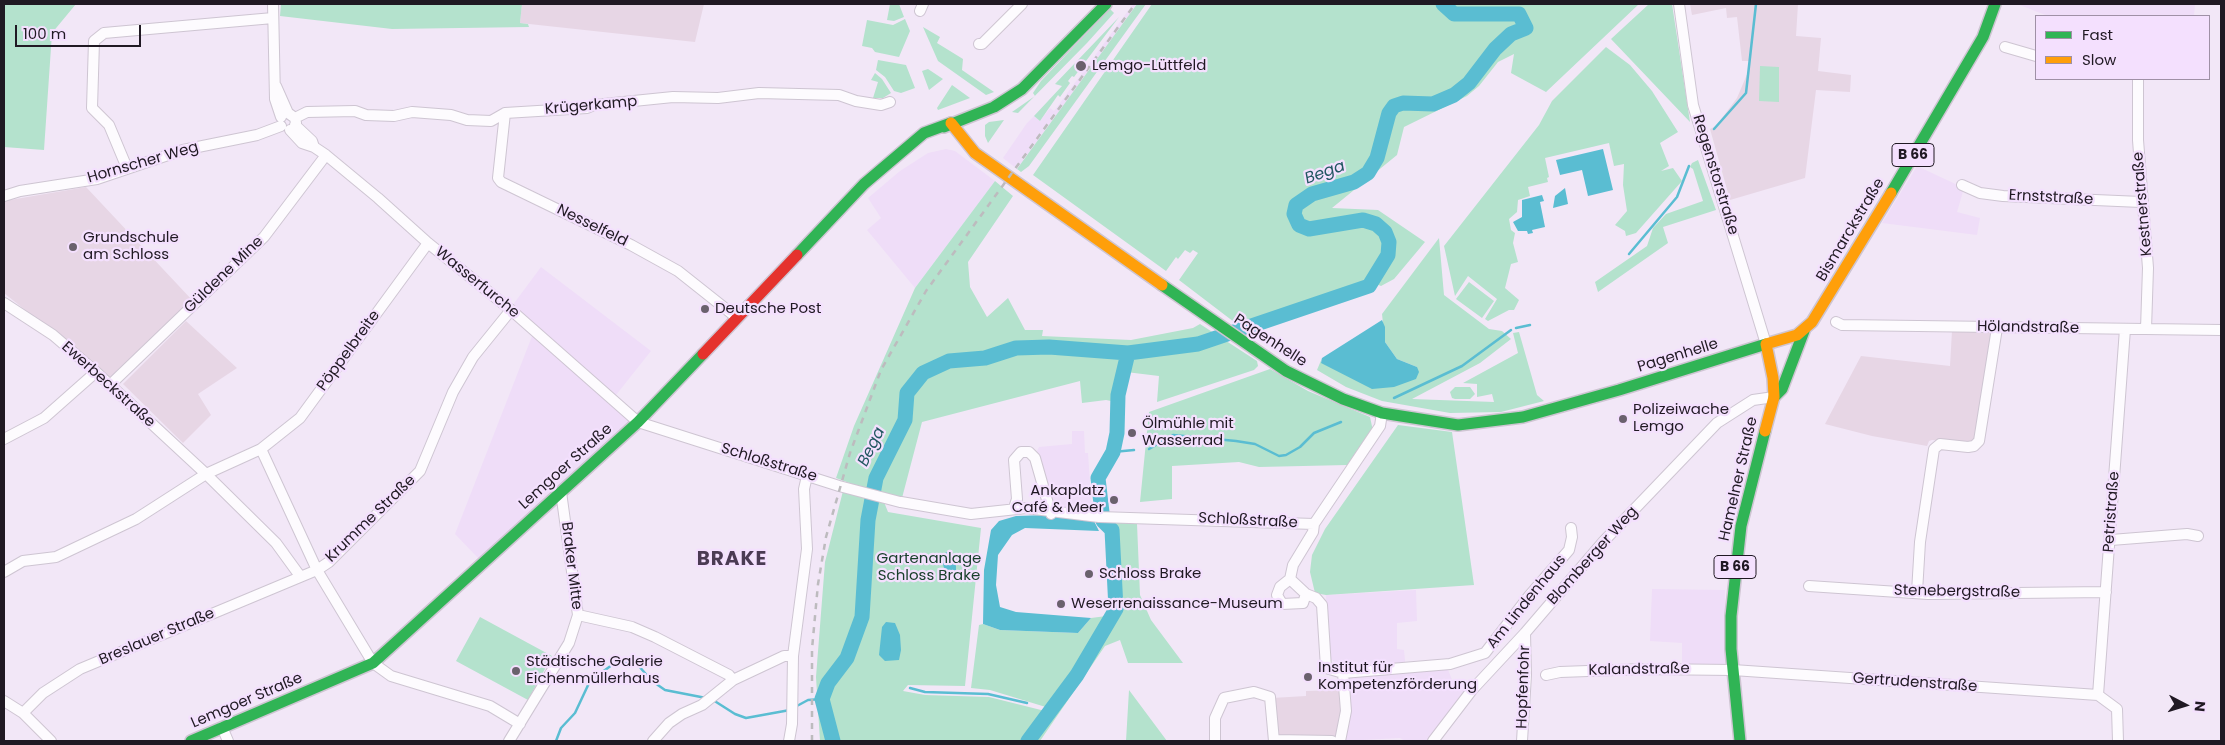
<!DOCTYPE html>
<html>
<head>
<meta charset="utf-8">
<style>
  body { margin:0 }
  #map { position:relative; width:2225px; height:745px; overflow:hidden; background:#f2e7f7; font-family:Poppins,sans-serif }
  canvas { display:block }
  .frame { position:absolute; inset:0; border:5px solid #201923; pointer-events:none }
  .legend { position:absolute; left:2035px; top:15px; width:175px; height:65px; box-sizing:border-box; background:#f4e0fe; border:1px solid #9f90a6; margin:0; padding:6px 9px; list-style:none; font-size:15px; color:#201923 }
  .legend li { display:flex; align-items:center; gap:10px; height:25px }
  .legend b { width:25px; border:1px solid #9f90a6 }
  .north { position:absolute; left:2160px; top:680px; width:50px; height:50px; -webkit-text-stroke:4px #f4e0fe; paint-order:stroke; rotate:95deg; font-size:14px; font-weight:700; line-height:20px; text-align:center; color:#201923 }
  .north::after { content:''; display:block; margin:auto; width:18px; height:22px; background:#201923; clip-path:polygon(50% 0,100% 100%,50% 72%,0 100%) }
  .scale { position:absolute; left:15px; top:25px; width:126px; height:22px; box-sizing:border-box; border:2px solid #201923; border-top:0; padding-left:6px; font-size:15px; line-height:18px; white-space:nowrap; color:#201923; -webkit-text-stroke:4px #f4e0fe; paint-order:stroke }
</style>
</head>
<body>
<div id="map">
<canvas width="2225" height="745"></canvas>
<div class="frame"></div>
<ul class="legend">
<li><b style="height:6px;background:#30b455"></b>Fast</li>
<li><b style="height:6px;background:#ff9f0a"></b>Slow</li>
</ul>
<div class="north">N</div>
<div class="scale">100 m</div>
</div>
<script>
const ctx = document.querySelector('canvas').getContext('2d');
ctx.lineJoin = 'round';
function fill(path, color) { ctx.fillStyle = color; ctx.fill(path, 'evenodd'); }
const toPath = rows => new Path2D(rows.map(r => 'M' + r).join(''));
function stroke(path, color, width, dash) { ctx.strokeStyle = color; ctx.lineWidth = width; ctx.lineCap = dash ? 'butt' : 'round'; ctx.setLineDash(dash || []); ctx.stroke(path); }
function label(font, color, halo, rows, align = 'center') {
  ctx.font = font + ' Poppins,sans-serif'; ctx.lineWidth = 4.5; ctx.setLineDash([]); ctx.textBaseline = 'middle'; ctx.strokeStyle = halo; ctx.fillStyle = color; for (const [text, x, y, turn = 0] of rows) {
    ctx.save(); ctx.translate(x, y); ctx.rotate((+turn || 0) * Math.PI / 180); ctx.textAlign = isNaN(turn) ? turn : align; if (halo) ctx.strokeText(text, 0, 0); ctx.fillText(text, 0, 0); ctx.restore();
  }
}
const built = toPath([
  [1133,4,1137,4,1017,169,1003,158,1027,123,1034,116,1040,121,1050,108,1054,111],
  [2017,4,2195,4,2194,16,2048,16],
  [946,149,955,151,995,181,915,288,867,230,881,218,868,198,900,171,928,153],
  [1917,166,1964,188,1957,212,1980,218,1977,235,1882,223],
  [541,267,651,351,616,395,637,416,479,559,455,534,536,326,512,306],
  [1072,431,1084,431,1085,453,1088,453,1092,513,1053,508,1036,453,1039,447,1072,444],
  [1652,589,1725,590,1725,666,1682,666,1682,643,1650,641],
  [1416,590,1417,621,1397,623,1397,649,1404,650,1406,670,1447,667,1454,685,1465,691,1429,741,1405,741,1400,738,1345,741,1351,711,1347,670,1329,658,1326,595]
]);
const education = toPath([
  [522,4,704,4,695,42,520,23],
  [1690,4,1798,4,1796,36,1821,38,1818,71,1851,75,1850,92,1816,90,1805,178,1730,200,1710,129,1716,126,1737,98,1748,72,1749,61,1742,61,1737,17,1727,18,1726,8,1692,15],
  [86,187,193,301,111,379,4,293,4,201],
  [186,321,237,368,198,394,211,415,183,443,123,384],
  [1952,331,1995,333,1975,440,1967,443,1932,440,1929,441,1927,446,1872,436,1825,424,1861,356,1950,366],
  [1342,690,1343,712,1338,737,1277,737,1272,698,1306,696,1306,691]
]);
const green = toPath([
  [4,4,76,4,52,33,44,150,4,147],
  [281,4,522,4,520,23,528,24,529,27,392,29,280,16],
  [890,4,899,4,904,17,894,21,887,20],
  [1137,4,1146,4,1029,166,1021,172,1017,169],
  [1152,4,1639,4,1546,92,1511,73,1514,54,1498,62,1479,86,1467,96,1404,127,1397,155,1332,208,1378,210,1425,242,1394,279,1381,286,1367,280,1238,325,1179,280,1198,253,1193,250,1190,253,1185,250,1178,259,1176,257,1166,271,1033,175],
  [1649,4,1672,4,1690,122,1611,39],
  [1110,9,1114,13,1087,43,1018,113,1012,112,1035,96,1033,93,1041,81],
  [1119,17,1074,77,1072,76,1068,81,1070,83,1060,97,1058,95,1040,121,1034,116,1062,86,1055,84],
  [905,19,910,31,899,57,875,52,872,48,862,46,867,20,893,25],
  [923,27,940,37,937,43,963,59,962,70,994,92,986,95,938,61],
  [1606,47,1630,65,1652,91,1678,132,1660,143,1669,166,1661,171,1673,168,1682,181,1636,233,1626,236,1625,231,1615,225,1627,211,1623,185,1624,164,1614,166,1609,143,1545,158,1549,177,1547,178,1548,182,1528,187,1530,196,1518,200,1517,212,1509,219,1511,230,1515,233,1513,243,1518,262,1511,264,1505,288,1519,300,1514,310,1509,310,1488,321,1485,319,1497,299,1468,276,1455,296,1444,246,1539,125,1552,101],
  [878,60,906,65,915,88,901,93,894,91,885,77,876,70],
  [1760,66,1779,67,1779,102,1759,101],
  [928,69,943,79,929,90,922,71],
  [875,73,882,79,891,93,883,98,873,98,878,82,871,80],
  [952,85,970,98,938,110,937,108],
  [1004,120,988,143,985,136,985,125,989,122],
  [1698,160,1716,210,1663,227,1668,243,1598,292,1595,282,1647,246,1653,228,1666,214,1703,201,1693,169,1690,167,1692,163],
  [995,181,1013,196,968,262,970,287,987,317,1008,298,1025,330,1043,330,1042,336,1131,340,1193,328,1200,324,1257,361,1258,366,1254,370,1157,402,1159,376,1126,372,1121,403,1106,400,1082,403,1080,381,922,422,902,498,863,488,836,478,854,426,915,288],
  [1439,238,1444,295,1489,329,1502,331,1511,339,1480,363,1412,399,1494,402,1492,394,1477,397,1477,384,1463,383,1518,353,1513,333,1519,332,1537,395,1544,401,1501,412,1450,413,1382,401,1346,387,1317,370,1322,358,1321,363,1417,367,1397,359,1385,342,1382,314],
  [1469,282,1494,301,1482,318,1456,299],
  [1270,369,1308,391,1370,417,1373,431,1347,465,1259,467,1239,462,1172,466,1172,499,1140,502,1149,412],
  [1455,387,1470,387,1475,394,1470,399,1455,399,1452,398,1450,392],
  [1398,425,1452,432,1474,585,1326,595,1315,593,1310,572,1312,555,1325,529],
  [843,491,884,502,888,512,981,528,965,686,908,685,903,691,925,695,989,697,1045,711,1023,741,820,741,816,677,825,562],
  [1116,522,1137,524,1140,595,1151,620,1183,663,1128,663,1120,640,1105,646,1040,741,1030,741,1079,676,1105,628,1102,626,1076,672,1049,708,990,690,971,688,979,625,983,624,1000,630,1078,633,1091,618,1122,614],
  [480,617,552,656,528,700,456,661],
  [1129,690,1167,741,1126,741]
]);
const water = toPath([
  [1603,149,1613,190,1588,196,1582,170,1560,175,1556,160],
  [1565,188,1568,204,1553,208,1555,196],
  [1542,195,1544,201,1540,202,1545,227,1532,230,1533,233,1528,234,1527,231,1518,231,1513,222,1522,217,1522,200],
  [1382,320,1385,327,1385,342,1397,359,1417,367,1419,372,1416,379,1394,387,1372,389,1321,363,1322,358],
  [1047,515,1094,521,1099,531,1025,528,1012,535,998,555,996,585,1000,607,1016,612,1091,618,1078,633,1000,630,983,624,984,570,991,530,999,521,1016,516],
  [947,552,952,552,956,565,956,570,952,575,945,573,941,555],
  [886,622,895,623,900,635,901,650,899,660,885,661,879,655,882,627]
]);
const stream = toPath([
  [1714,129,1746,93,1756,4],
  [1629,254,1677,197,1689,166],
  [1516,328,1530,325],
  [1394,398,1462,366,1511,330],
  [1149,449,1173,435,1236,441,1255,444,1279,456,1286,455,1300,447,1314,433,1341,422],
  [1113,452,1134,450],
  [910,688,925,692,988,694,1027,703],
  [713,700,735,714,746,718,790,710],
  [795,707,808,700,822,699],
  [556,741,561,728,575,713,590,681,616,662,637,664,652,681,665,690,706,698]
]);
const river = toPath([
  [833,741,822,699,828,683,847,658,862,617,868,520,876,478,905,420,907,393,923,373,949,361,985,358,1016,348,1049,347,1128,353],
  [1028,741,1077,675,1116,609,1112,530,1103,521,1098,478,1113,452,1117,433,1118,395,1128,353,1198,344,1369,286,1388,255,1389,242,1385,232,1376,224,1363,220,1309,229,1299,225,1294,214,1296,205,1312,194,1354,182,1368,173,1377,158,1389,113,1394,106,1403,103,1433,104,1454,95,1469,83,1495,49,1511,34,1526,28,1519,14,1454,14,1443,4]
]);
const street = toPath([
  [273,4,275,99,281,117],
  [1679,4,1693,105,1766,344],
  [920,11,923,4],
  [979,44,982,44,1022,4],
  [2005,47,2036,56],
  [2138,79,2138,140,2148,268,2146,329],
  [276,86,288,113,295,118,296,123],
  [505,113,498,178,501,182,631,245,678,271,736,317],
  [295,118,307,112,355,111,366,115,394,116,412,112,451,115,467,120,491,121,505,113,587,108,594,105,673,97,718,98,759,93,839,95,856,101,881,105,890,102],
  [295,125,312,141,314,147],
  [290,130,302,143,314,147,326,155,378,198,428,243,511,310,638,422,839,486,900,502],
  [127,168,109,125,92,108,94,41,104,33,273,18],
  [1962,185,1980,193,2003,196,2141,202],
  [4,196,20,191,97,179,183,150,257,135,281,126],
  [4,303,53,335,96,372,206,474,276,543,300,576],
  [1836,322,1842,325,2221,330],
  [110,385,264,237,326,155],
  [1382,413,1380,426,1314,524,1313,532,1293,565,1290,579,1306,594,1316,598,1322,605,1326,668,1343,673,1450,664,1485,653,1529,596,1569,550,1572,537,1571,528],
  [4,439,44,418,96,372],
  [261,449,300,418,428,243],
  [901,502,971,514,1026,508,1099,517,1314,524],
  [1014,508,1017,499,1014,460,1021,452,1029,452,1035,458,1051,514],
  [2111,540,2187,534,2198,536],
  [4,572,23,561,56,557,136,519,206,474,261,449,317,570,329,562,420,471,453,392,473,357,511,310],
  [1290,579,1280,587,1277,595,1282,604,1303,603,1306,594],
  [1809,586,1928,594,2106,592],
  [1917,592,1920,542,1934,449,1940,444,1968,447,1974,446,1979,441,1997,328],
  [578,615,632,627,655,637,729,675,733,680],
  [1546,675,1560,672,1644,669,1733,670,2098,695],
  [2098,695,2125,329],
  [2098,695,2117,709,2118,741],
  [4,701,23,713,51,741],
  [23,713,43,693,80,669,317,570,373,663,391,676,490,706,520,724],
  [222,727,228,741],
  [1275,740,1332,741],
  [509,741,569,643,578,615,561,492],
  [653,741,669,723,682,714,702,705,733,680,784,656,793,656],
  [789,741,792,724,793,656,807,549,804,489,807,476],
  [1215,741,1215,718,1224,698,1254,692,1270,697,1274,741],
  [1340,741,1346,711,1343,673],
  [1433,741,1472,690,1525,633,1603,542,1717,423,1753,400,1774,397],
  [1522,741,1526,675,1525,633]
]);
const fast = toPath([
  [944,127,994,107,1022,89,1106,4],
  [1891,193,1983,37,1995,4],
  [797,255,864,184,924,133,951,123],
  [1162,285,1286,371,1343,399,1382,413,1458,425,1523,417,1619,390,1766,344],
  [1774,397,1782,389,1804,331],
  [191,741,373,663,638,422,703,354],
  [1740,741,1731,649,1731,616,1741,526,1765,431]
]);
const slow = toPath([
  [951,123,975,153,1162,285],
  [1765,431,1774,397,1773,378,1766,344,1797,335,1812,322,1891,193]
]);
const jam = toPath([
  [703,354,797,255]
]);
const rail = toPath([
  [812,741,812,649,818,584,826,537,850,453,881,370,926,291,1135,4]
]);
const markers = [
  [1081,66,6,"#6a616d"],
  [73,247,5,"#6a616d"],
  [705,309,5,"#6a616d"],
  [1623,419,5,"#6a616d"],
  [1132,433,5,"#6a616d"],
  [1114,500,5,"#6a616d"],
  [1089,574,5,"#6a616d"],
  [1061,604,5,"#6a616d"],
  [516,671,5,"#6a616d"],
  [1308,677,5,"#6a616d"]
];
const shields = [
  [1913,155,42],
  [1735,567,42]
];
const shieldNames = [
  ["B 66",1913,155],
  ["B 66",1735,567]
];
const poiNames = [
  ["Lemgo-Lüttfeld",1092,66],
  ["Grundschule",83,238],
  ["am Schloss",83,255],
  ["Deutsche Post",715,309],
  ["Polizeiwache",1633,410],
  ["Lemgo",1633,427],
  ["Ölmühle mit",1142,424],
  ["Wasserrad",1142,441],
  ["Ankaplatz",1104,491,"right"],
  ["Café & Meer",1104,508,"right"],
  ["Schloss Brake",1099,574],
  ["Weserrenaissance-Museum",1071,604],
  ["Städtische Galerie",526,662],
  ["Eichenmüllerhaus",526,679],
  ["Institut für",1318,668],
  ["Kompetenzförderung",1318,685]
];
const streetNames = [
  ["Krügerkamp",591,106,-5],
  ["Hornscher Weg",143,163,-16],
  ["Regenstorstraße",1715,175,73],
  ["Ernststraße",2051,198,3],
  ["Kestnerstraße",2143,204,-95],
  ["Nesselfeld",592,226,26],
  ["Bismarckstraße",1851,230,-59],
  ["Güldene Mine",224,275,-44],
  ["Wasserfurche",477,283,39],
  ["Hölandstraße",2028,328,1],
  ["Pagenhelle",1270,341,33],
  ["Pöppelbreite",349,351,-54],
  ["Pagenhelle",1678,356,-17],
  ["Ewerbeckstraße",108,385,42],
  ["Schloßstraße",769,463,17],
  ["Lemgoer Straße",566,467,-42],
  ["Hamelner Straße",1739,479,-77],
  ["Petristraße",2112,512,-86],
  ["Krumme Straße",371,519,-44],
  ["Schloßstraße",1248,521,3],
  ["Blomberger Weg",1593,556,-48],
  ["Braker Mitte",571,566,83],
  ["Stenebergstraße",1957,592,1],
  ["Am Lindenhaus",1527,602,-51],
  ["Breslauer Straße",157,637,-23],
  ["Kalandstraße",1639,670,-1],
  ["Gertrudenstraße",1915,683,4],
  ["Hopfenfohr",1524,687,-88],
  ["Lemgoer Straße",247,701,-23]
];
const parkNames = [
  ["Gartenanlage",929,559],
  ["Schloss Brake",929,576]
];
const waterNames = [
  ["Bega",1325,173,-20],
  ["Bega",872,447,-64]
];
const districtNames = [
  ["BRAKE",732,560]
];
fill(built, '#efddf8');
fill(education, '#e7d6e5');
fill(green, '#b4e2cd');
fill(water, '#5abdd2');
stroke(stream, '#5abdd2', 2.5);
stroke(river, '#5abdd2', 15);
stroke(street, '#cec5d2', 12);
stroke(fast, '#cec5d2', 14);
stroke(slow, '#cec5d2', 14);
stroke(jam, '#cec5d2', 14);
stroke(street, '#fdfbfe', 10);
stroke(fast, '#30b455', 11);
stroke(slow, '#ff9f0a', 11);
stroke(jam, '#e5322d', 11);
stroke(rail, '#bdbbbe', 2.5, [6, 6]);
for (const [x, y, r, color] of markers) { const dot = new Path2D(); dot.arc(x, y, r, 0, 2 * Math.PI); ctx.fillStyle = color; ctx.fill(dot); stroke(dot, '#f4e0fe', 2); }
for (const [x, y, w] of shields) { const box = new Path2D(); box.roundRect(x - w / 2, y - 11.5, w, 23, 4); ctx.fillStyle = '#f4e0fe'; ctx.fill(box); stroke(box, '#201923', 1); }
label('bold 14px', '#201923', null, shieldNames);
label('15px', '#201923', '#f4e0fe', poiNames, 'left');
label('15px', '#201923', '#f4e0fe', streetNames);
label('15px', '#19402c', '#f4e0fe', parkNames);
label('italic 16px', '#225761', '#f4e0fe', waterNames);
ctx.letterSpacing = '1px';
label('bold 20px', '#4b3b53', '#f4e0fe', districtNames);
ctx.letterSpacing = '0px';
</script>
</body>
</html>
